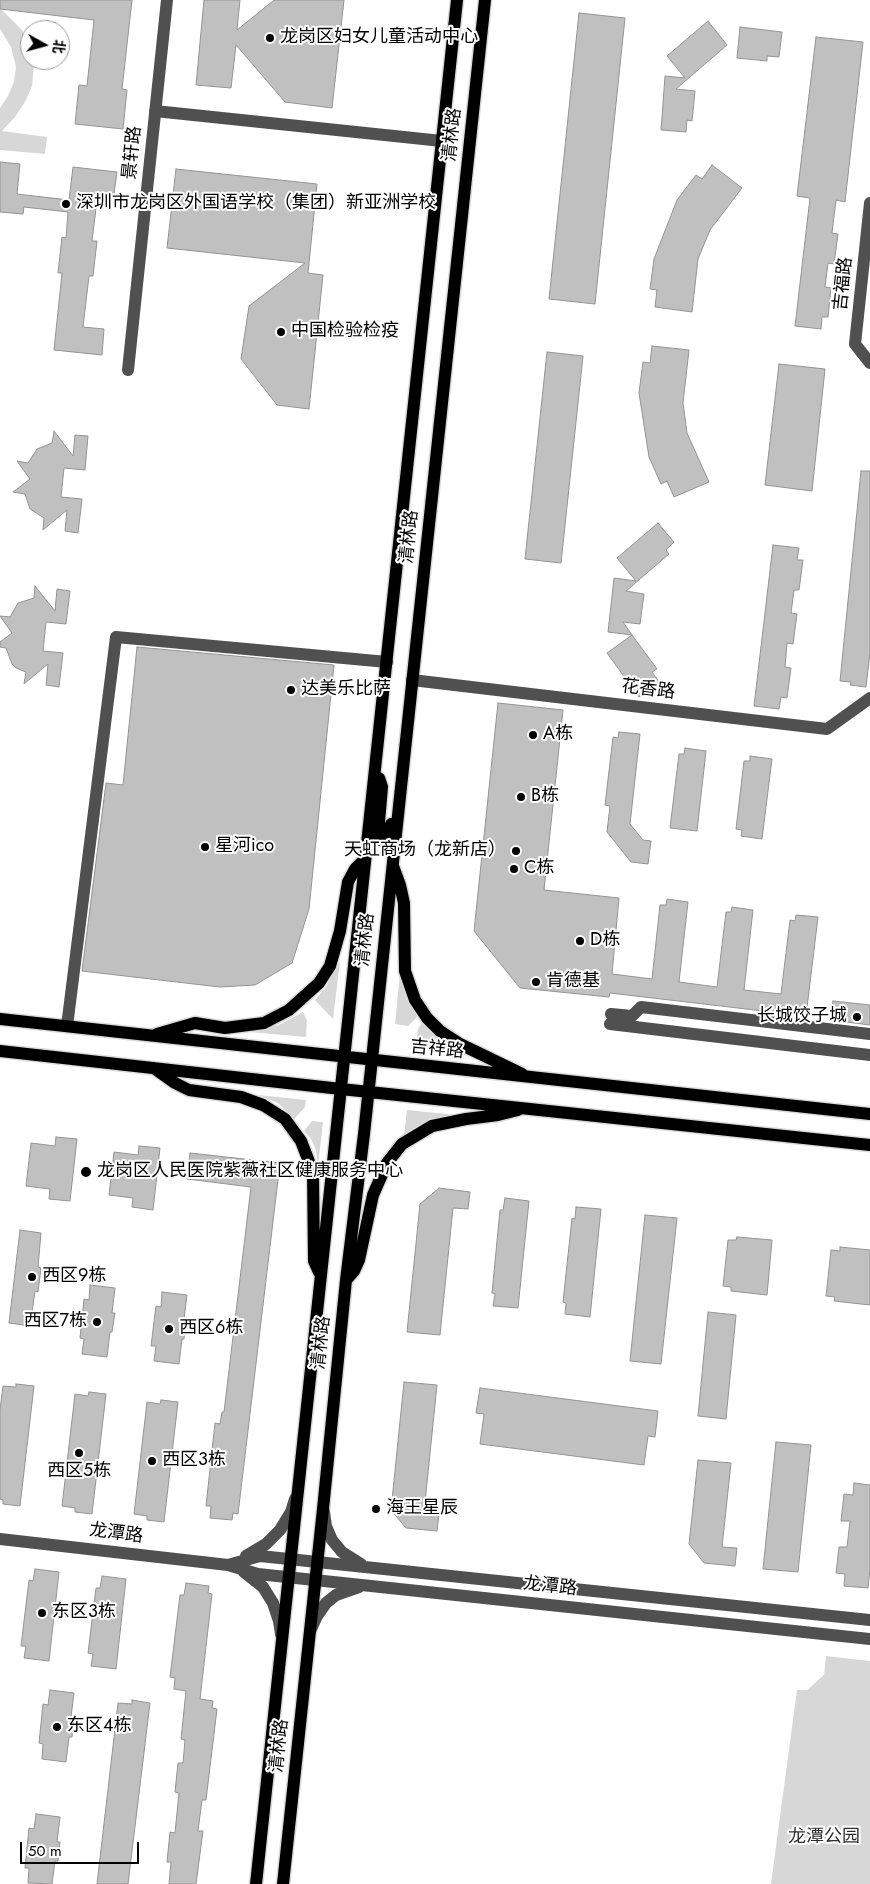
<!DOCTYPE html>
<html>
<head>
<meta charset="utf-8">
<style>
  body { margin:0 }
  #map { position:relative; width:870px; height:1884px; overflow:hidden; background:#fff; font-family:Jost,"Noto Sans SC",sans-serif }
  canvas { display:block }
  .north { position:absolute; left:20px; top:20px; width:50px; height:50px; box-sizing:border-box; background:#fff; border:1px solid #999; border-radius:50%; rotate:97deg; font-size:14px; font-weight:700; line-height:20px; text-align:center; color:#000 }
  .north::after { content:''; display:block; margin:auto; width:18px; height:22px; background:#000; clip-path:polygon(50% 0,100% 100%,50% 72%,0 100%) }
  .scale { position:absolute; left:20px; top:1842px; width:119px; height:22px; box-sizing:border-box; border:2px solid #000; border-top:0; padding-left:6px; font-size:15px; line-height:18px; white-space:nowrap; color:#000; -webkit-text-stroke:4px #fff; paint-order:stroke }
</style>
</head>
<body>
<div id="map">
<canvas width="870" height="1884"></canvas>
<div class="north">北</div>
<div class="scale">50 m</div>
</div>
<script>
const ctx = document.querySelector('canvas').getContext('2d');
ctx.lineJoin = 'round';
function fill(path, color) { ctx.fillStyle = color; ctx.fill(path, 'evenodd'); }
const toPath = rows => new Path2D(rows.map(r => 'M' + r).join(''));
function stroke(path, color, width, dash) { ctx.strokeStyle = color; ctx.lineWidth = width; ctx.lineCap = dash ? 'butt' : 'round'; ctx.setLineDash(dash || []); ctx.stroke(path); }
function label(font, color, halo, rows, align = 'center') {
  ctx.font = font + ' Jost,"Noto Sans SC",sans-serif'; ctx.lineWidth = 4; ctx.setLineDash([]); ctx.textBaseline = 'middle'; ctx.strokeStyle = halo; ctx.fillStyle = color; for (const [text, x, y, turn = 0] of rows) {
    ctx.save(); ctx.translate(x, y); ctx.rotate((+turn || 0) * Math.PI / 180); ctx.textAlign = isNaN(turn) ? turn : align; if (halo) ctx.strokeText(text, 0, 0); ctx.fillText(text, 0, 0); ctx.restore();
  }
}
const green = toPath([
  [0,8,22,30,30,45,30,60,33,60,34,66,32,86,25,102,15,117,2,131,47,137,45,154,0,150,0,108,8,96,14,82,16,67,11,47,0,29],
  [340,961,333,1019,315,1000,326,987],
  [401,963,418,1016,408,1026,395,1024],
  [303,1012,307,1021,306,1037,249,1032,279,1025],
  [422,1023,438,1037,480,1057,415,1048,418,1029],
  [258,1095,306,1100,305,1107,294,1119,278,1103],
  [407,1110,457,1115,426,1121,404,1135],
  [312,1121,323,1122,318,1165,316,1150,311,1139,304,1131],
  [826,1656,870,1661,870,1884,771,1884,797,1690,807,1690,824,1675]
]);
const building = toPath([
  [0,0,132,0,122,89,127,90,123,129,75,124,79,85,87,86,94,20,0,9,0,0],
  [204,0,240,0,237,30,274,0,344,0,332,108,285,102,236,45,231,88,196,85,204,0],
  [579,13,625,18,595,304,549,299,579,13],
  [708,21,727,45,676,89,695,91,692,121,687,120,686,132,661,130,665,76,685,78,667,56,708,21],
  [740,27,782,32,779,57,767,56,767,61,737,58,740,27],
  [816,37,863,42,845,202,836,200,832,233,838,234,834,264,828,263,825,287,831,288,828,317,822,317,821,329,795,326,810,198,797,196,816,37],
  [0,162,20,164,17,194,69,200,73,167,117,172,114,194,98,192,92,241,97,241,93,276,89,276,83,327,104,329,102,355,54,350,62,273,58,273,62,237,66,238,68,212,24,207,23,214,0,212,0,162],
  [712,165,742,188,710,230,698,259,692,312,655,307,657,290,650,289,654,259,677,200,696,175,702,179,712,165],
  [176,169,317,184,308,273,323,275,309,409,277,405,241,359,249,306,305,263,167,248,176,169],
  [652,346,689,350,683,403,687,433,709,482,674,497,667,481,661,484,649,457,639,393,643,362,650,363,652,346],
  [547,352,583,356,561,563,525,559,547,352],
  [779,364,825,369,812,491,765,485,779,364],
  [54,431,73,456,75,435,88,436,85,470,64,468,61,497,82,499,78,533,65,531,67,510,43,530,44,518,30,509,25,494,13,492,30,479,17,461,28,463,37,449,52,443,54,431],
  [861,471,870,471,870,653,866,687,850,685,851,682,840,681,861,471],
  [658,523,674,542,666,550,669,554,626,591,644,594,640,624,623,622,632,635,608,632,614,578,636,581,617,558,658,523],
  [773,545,799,548,797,560,803,560,799,590,794,590,791,613,797,614,793,644,787,643,785,667,791,668,787,698,781,697,779,709,754,706,773,545],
  [35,586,55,611,57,589,70,591,66,624,46,622,43,651,63,653,59,687,46,685,48,664,24,684,26,672,16,668,12,664,6,648,0,647,0,642,12,633,0,616,10,617,18,603,34,598,35,586],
  [632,635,657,669,652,672,659,682,639,697,607,653,632,635],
  [137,647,334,665,309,909,292,963,255,985,220,987,82,971,106,783,123,785,137,647],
  [498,703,563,710,544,890,619,898,612,974,652,979,660,905,666,905,667,899,688,902,679,982,717,987,726,912,731,912,732,907,753,910,744,990,781,994,790,920,795,921,796,915,818,917,806,1016,610,993,609,997,520,988,474,931,498,703],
  [619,732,640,734,630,824,643,840,651,841,648,864,631,862,607,832,610,806,605,805,613,737,618,738,619,732],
  [685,748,706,751,697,831,670,828,679,754,684,754,685,748],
  [750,756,772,759,762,839,741,836,742,830,736,829,744,761,750,761,750,756],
  [833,1001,870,1005,870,1025,830,1020,833,1001],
  [56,1137,77,1139,70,1201,49,1199,50,1189,26,1186,31,1143,55,1146,56,1137],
  [139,1146,160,1148,153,1210,132,1207,133,1198,109,1195,114,1152,138,1155,139,1146],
  [190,1153,280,1163,238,1514,233,1513,232,1520,210,1518,211,1506,206,1506,215,1423,220,1424,222,1412,224,1412,251,1187,187,1179,190,1153],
  [439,1188,470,1192,468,1209,453,1208,440,1335,407,1332,420,1204,439,1188],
  [505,1198,529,1201,518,1308,493,1306,495,1294,492,1293,500,1210,503,1210,505,1198],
  [576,1207,601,1209,590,1317,565,1314,566,1303,563,1302,572,1218,575,1219,576,1207],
  [645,1215,677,1218,661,1364,630,1361,645,1215],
  [20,1230,41,1233,38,1267,41,1268,38,1292,35,1291,30,1326,9,1323,20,1230],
  [737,1237,772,1240,767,1295,731,1291,731,1287,723,1286,728,1240,736,1240,737,1237],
  [840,1247,870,1250,870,1305,834,1301,835,1297,826,1296,831,1250,840,1251,840,1247],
  [90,1285,115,1288,112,1313,115,1313,112,1332,110,1332,107,1357,82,1354,84,1339,80,1338,84,1299,89,1300,90,1285],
  [162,1292,187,1295,184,1319,186,1320,184,1339,182,1339,179,1364,154,1361,156,1346,151,1346,156,1306,161,1307,162,1292],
  [708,1312,736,1315,726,1419,698,1416,708,1312],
  [404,1382,437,1385,424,1512,439,1514,437,1531,406,1528,391,1510,404,1382],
  [16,1384,34,1386,20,1506,3,1504,3,1500,0,1499,0,1410,3,1386,16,1387,16,1384],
  [480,1388,658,1411,655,1437,648,1436,644,1465,480,1444,484,1414,476,1413,480,1388],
  [89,1392,106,1394,92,1514,75,1512,75,1508,62,1506,75,1394,88,1396,89,1392],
  [161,1400,178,1402,164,1522,147,1520,147,1516,134,1514,147,1402,160,1404,161,1400],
  [776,1442,811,1445,798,1572,763,1569,776,1442],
  [698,1460,731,1463,722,1547,737,1548,735,1566,704,1563,689,1544,698,1460],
  [854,1483,870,1485,870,1569,868,1588,844,1586,845,1574,836,1573,839,1547,847,1547,850,1521,841,1521,844,1494,853,1495,854,1483],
  [35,1569,59,1572,49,1661,24,1658,26,1646,21,1646,29,1580,33,1581,35,1569],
  [102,1576,126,1579,116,1669,91,1666,93,1654,88,1653,96,1588,100,1588,102,1576],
  [186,1583,209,1586,208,1593,212,1594,200,1699,213,1701,212,1708,217,1709,206,1800,202,1800,198,1831,203,1831,196,1884,169,1884,171,1862,167,1862,170,1832,175,1833,179,1793,175,1792,178,1763,183,1763,185,1740,181,1739,186,1691,174,1689,175,1678,170,1677,180,1595,184,1595,186,1583],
  [50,1690,74,1693,71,1717,74,1718,72,1737,69,1737,66,1762,42,1759,43,1744,39,1743,43,1704,48,1705,50,1690],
  [132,1700,150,1703,128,1884,97,1884,118,1703,132,1704,132,1700],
  [36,1814,60,1817,57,1842,60,1842,58,1861,55,1861,52,1884,28,1883,29,1868,25,1868,29,1828,34,1829,36,1814]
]);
const minor = toPath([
  [155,111,442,141],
  [870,203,855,344,870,363],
  [128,370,167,0],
  [412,680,827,729,870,698],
  [611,1014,632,1016,641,1007,870,1034],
  [610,1024,870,1055],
  [67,1026,116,637,387,662],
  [324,1512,326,1526,332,1540,342,1552,361,1564],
  [0,1539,228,1565,258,1574,870,1639],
  [246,1556,266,1544,280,1530,291,1512,295,1499],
  [228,1565,260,1556,870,1620],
  [244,1572,263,1587,273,1603,279,1621,281,1634],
  [311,1629,317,1616,326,1603,336,1595,359,1587]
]);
const major = toPath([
  [379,778,382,787,378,834,381,840,386,840,391,824],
  [393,866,400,885,404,903,405,971,415,1000,427,1018,440,1031,460,1044,522,1074],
  [0,1019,870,1114],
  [157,1034,195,1023,225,1028,264,1023,289,1010,319,983,330,966,340,931,348,882,355,869,365,859],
  [0,1051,341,1089,870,1145],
  [154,1068,175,1083,189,1090,241,1097,263,1105,285,1119,301,1141,313,1172,314,1261,319,1272],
  [346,1280,354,1271,359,1260,373,1195,387,1163,402,1144,432,1126,466,1119,498,1115,518,1110],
  [256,1884,457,0],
  [283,1884,323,1509,346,1280,364,1134,485,0]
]);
const markers = [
  [270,38,5,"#000"],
  [66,204,5,"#000"],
  [281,332,5,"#000"],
  [291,690,5,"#000"],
  [533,735,5,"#000"],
  [521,797,5,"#000"],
  [205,847,5,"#000"],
  [516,851,5,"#000"],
  [514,869,5,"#000"],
  [580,941,5,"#000"],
  [536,982,5,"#000"],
  [857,1017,5,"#000"],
  [86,1172,6,"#000"],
  [32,1277,5,"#000"],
  [97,1322,5,"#000"],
  [169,1329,5,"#000"],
  [79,1453,5,"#000"],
  [152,1461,5,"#000"],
  [376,1509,5,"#000"],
  [42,1613,5,"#000"],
  [57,1727,5,"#000"]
];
const poiNames = [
  ["龙岗区妇女儿童活动中心",280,38],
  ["深圳市龙岗区外国语学校（集团）新亚洲学校",76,204],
  ["中国检验检疫",291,332],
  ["达美乐比萨",301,690],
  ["A栋",543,735],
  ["B栋",531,797],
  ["星河ico",215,847],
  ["天虹商场（龙新店）",506,851,"right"],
  ["C栋",524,869],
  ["D栋",590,941],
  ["肯德基",546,982],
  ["长城饺子城",847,1017,"right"],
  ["龙岗区人民医院紫薇社区健康服务中心",97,1172],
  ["西区9栋",42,1277],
  ["西区7栋",87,1322,"right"],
  ["西区6栋",179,1329],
  ["西区3栋",162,1461],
  ["西区5栋",79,1472,"center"],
  ["海王星辰",386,1509],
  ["东区3栋",52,1613],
  ["东区4栋",67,1727]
];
const streetNames = [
  ["清林路",453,135,-84],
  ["景轩路",133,153,-84],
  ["吉福路",844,284,-84],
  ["清林路",410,537,-84],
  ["花香路",648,690,7],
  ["清林路",366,940,-84],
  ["吉祥路",437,1050,6],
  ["清林路",322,1343,-84],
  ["龙潭路",116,1534,7],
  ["龙潭路",550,1587,6],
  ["清林路",280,1746,-84]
];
const parkNames = [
  ["龙潭公园",824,1838]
];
fill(green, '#d7d7d7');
fill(building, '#c0c0c0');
stroke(building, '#949494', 1);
stroke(major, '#dbdbdb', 15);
stroke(minor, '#505050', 12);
stroke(major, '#000', 12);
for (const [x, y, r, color] of markers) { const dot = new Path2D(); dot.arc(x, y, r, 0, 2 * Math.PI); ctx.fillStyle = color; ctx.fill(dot); stroke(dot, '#fff', 2); }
label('18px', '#000', '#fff', poiNames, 'left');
label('18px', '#000', '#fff', streetNames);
label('18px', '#2e2e2e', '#fff', parkNames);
</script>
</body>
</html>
